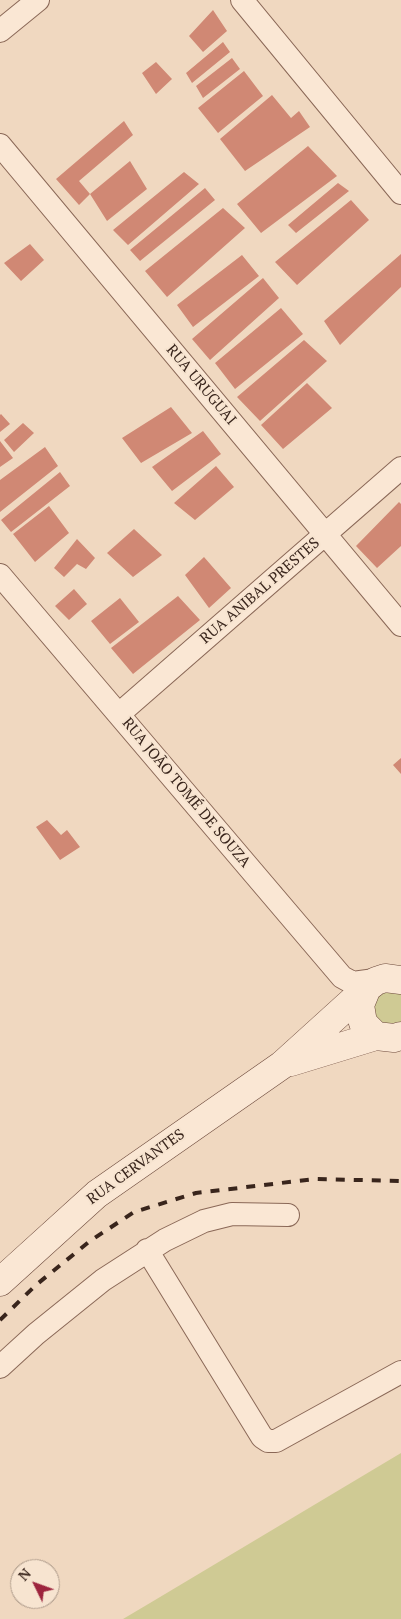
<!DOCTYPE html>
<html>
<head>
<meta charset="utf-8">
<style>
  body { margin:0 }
  #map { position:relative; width:401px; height:1619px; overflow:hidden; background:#f0d8c0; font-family:"PT Serif",serif }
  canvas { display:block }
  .north { position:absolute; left:10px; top:1559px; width:50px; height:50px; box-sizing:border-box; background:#f7e4d0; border:1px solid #ab9888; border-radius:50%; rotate:312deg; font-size:14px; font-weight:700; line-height:20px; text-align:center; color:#39251c }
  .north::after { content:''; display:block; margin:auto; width:18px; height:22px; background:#9d243d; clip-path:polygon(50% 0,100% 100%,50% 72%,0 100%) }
</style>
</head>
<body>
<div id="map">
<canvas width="401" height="1619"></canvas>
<div class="north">N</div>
</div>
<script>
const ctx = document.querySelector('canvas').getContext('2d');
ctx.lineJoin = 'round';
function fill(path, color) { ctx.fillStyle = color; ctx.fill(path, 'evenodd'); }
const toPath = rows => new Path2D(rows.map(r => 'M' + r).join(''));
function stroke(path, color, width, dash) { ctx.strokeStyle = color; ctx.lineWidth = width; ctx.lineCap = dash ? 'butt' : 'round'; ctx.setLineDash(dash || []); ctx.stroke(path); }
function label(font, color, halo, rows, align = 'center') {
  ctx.font = font + ' "PT Serif",serif'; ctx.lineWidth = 4; ctx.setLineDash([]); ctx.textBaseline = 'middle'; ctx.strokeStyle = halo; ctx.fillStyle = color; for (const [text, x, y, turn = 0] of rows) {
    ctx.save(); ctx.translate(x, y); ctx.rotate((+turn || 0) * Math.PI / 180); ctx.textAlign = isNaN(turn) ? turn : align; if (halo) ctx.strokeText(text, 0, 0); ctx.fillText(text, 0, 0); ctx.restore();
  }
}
const green = toPath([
  [401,990,401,1025,376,1024,370,1001,376,992],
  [401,1453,401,1619,123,1619,150,1603]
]);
const building = toPath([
  [213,10,227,31,203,52,189,36],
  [223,42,230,52,192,83,186,73],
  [232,58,240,69,203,98,196,86],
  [156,62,172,79,156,94,142,73],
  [244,71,263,96,218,133,198,108],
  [272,95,291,118,299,111,310,127,245,171,220,139],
  [124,121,133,135,79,181,90,194,79,205,56,179],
  [308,146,337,176,261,233,237,204],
  [130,161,147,189,107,221,90,194],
  [184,172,199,184,128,245,113,230],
  [338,183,349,191,296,233,288,225],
  [205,188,215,200,140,261,130,250],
  [351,200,369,220,297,285,275,262],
  [223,208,245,228,167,297,145,271],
  [30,244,44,260,21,281,4,263],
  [401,254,401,287,340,345,324,321],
  [242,255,259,276,193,327,177,305],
  [263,278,279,298,210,360,192,339],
  [281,308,303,334,235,389,215,363],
  [304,340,327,361,260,421,237,397],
  [307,383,332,408,283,449,261,425],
  [171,407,192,433,141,463,122,438],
  [1,414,10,424,0,432,0,415],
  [23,423,34,433,14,452,4,440],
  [203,431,221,454,172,491,152,467],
  [0,441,13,458,0,467],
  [45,447,58,466,0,512,0,480],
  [216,466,234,487,195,520,174,503],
  [60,472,70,486,11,532,1,520],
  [399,502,401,504,401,546,377,568,356,546],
  [49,506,69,533,35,562,13,534],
  [134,529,162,555,133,577,107,553],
  [77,539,95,558,86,569,77,564,64,577,54,568],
  [204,557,231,588,209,608,185,575],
  [74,589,87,604,69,620,55,606],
  [178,596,200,620,133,674,111,648],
  [120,598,139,622,110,644,91,621],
  [401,758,401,774,393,765],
  [47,820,61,835,67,830,80,847,60,860,36,827]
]);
const street = toPath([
  [242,0,401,193],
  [0,31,38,0],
  [0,145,401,625],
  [0,575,342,977,353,983,382,979],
  [119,714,401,468],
  [147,1250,262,1437,268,1441,276,1441,401,1372],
  [0,1367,36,1334,103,1280,165,1240,204,1221,232,1214,288,1215]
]);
const secondary = toPath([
  [401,980,385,978,376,981,367,988,360,1005,363,1023,376,1036,394,1038,401,1036],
  [291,1062,376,1036],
  [0,1282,97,1194,282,1065,367,988]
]);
const rail = toPath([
  [0,1320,36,1285,90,1241,134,1212,196,1193,315,1179,401,1181]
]);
const streetNames = [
  ["RUA URUGUAI",201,385,50],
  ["RUA ANIBAL PRESTES",260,591,-41],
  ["RUA JOÃO TOMÉ DE SOUZA",186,793,50],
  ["RUA CERVANTES",136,1167,-36]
];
fill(green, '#cfca94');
fill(building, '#d08874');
stroke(street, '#8a6857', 24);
stroke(secondary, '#6c493b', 29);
stroke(street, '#fae7d4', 22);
stroke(secondary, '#fae7d4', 28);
stroke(rail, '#39251c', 4, [9, 9]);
label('15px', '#39251c', '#f7e4d0', streetNames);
</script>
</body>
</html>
